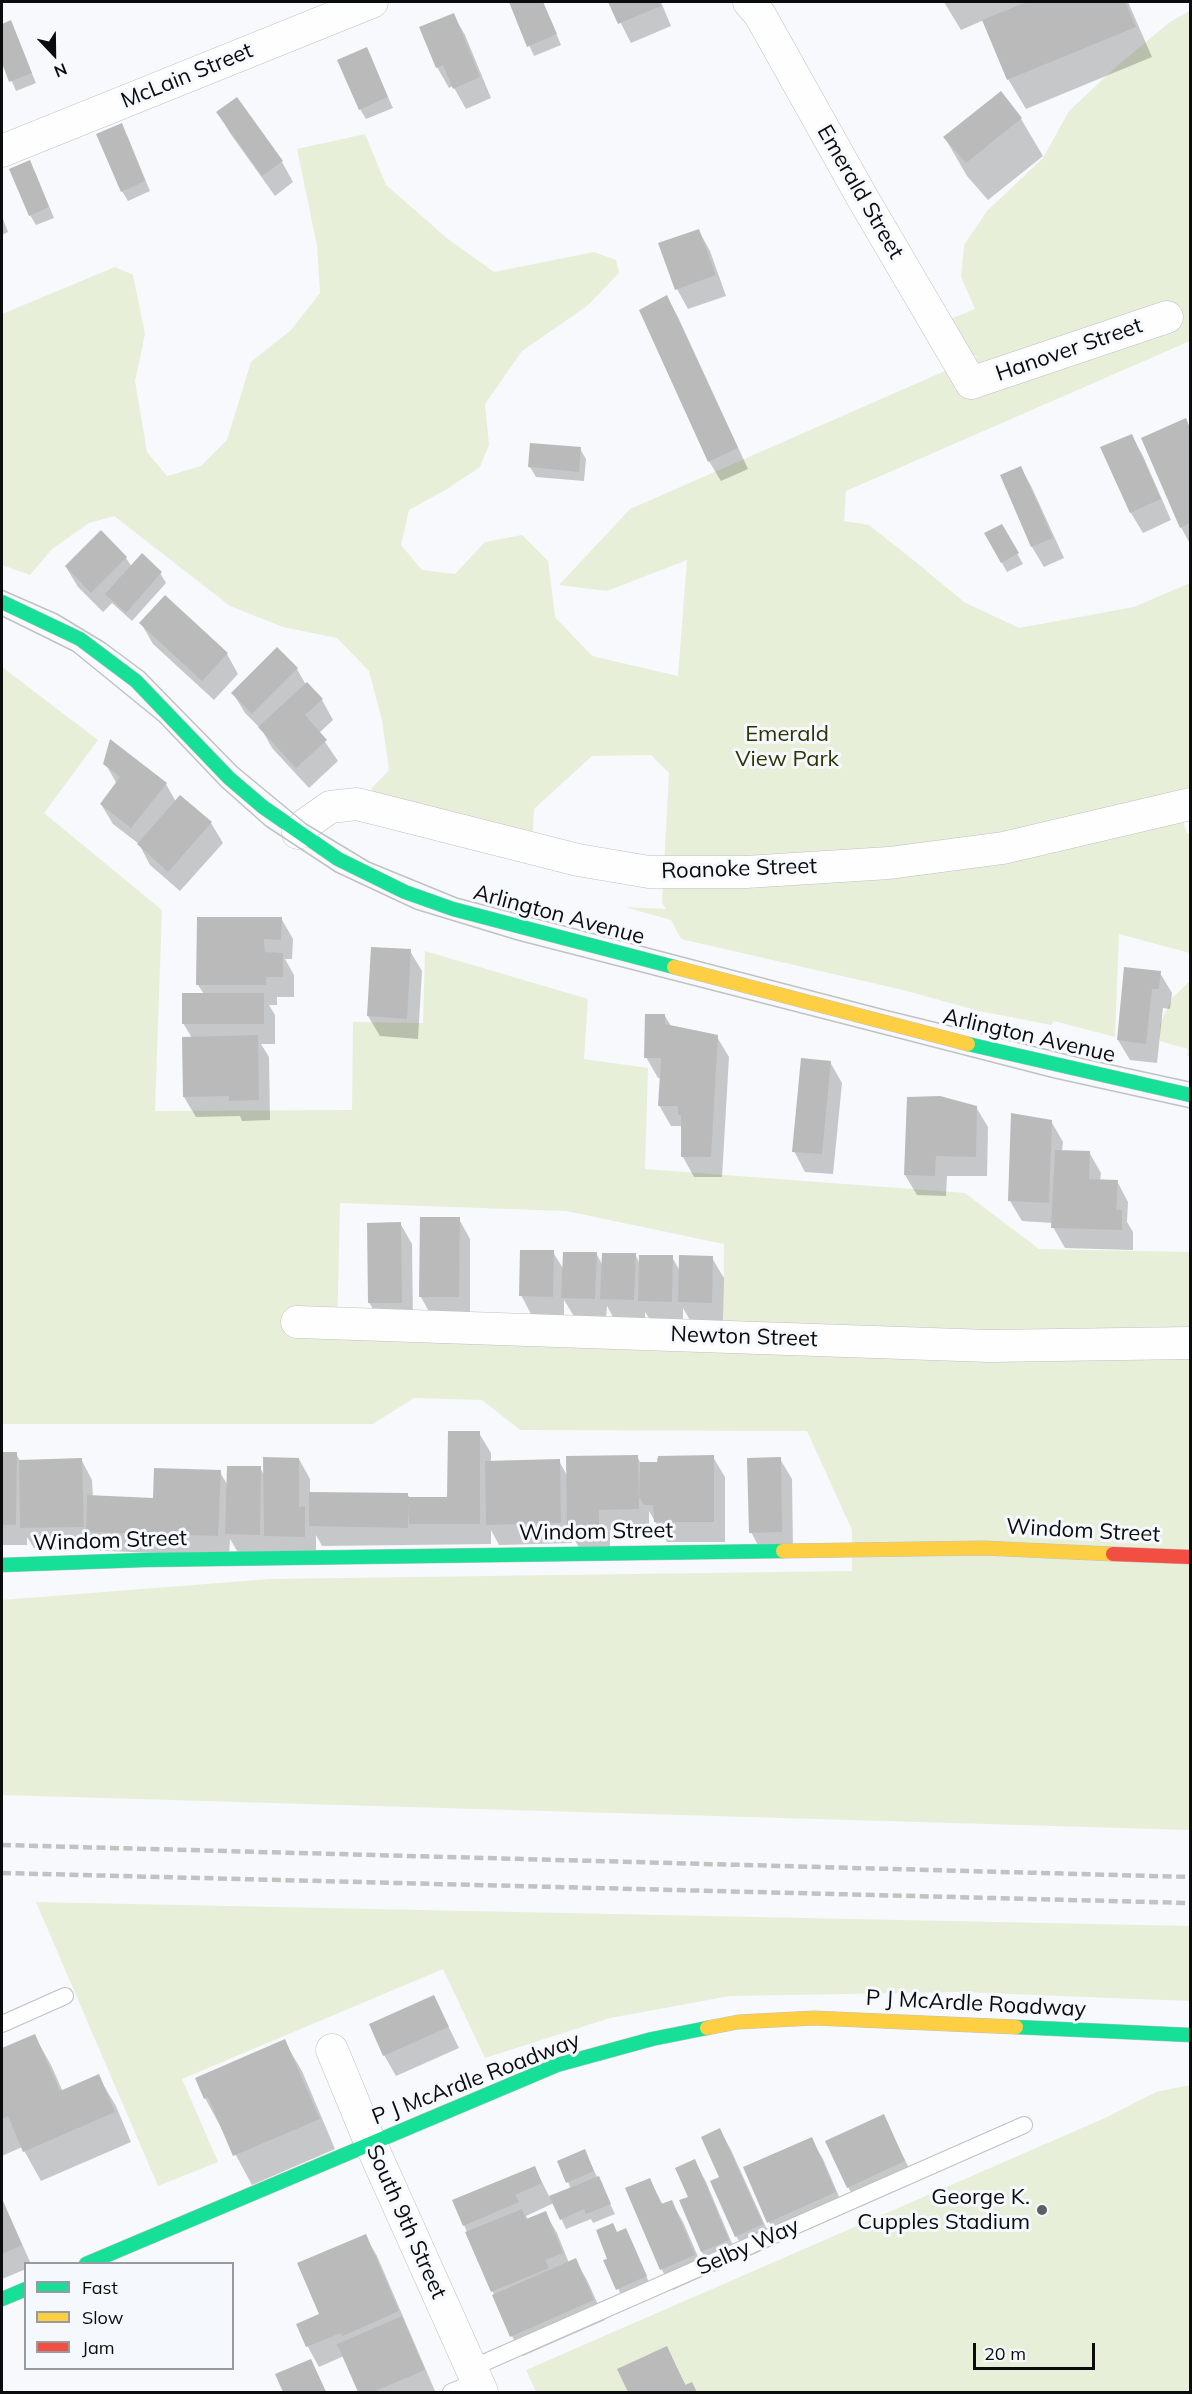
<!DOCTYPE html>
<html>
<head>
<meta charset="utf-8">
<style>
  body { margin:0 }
  #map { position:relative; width:1192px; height:2394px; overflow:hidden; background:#f7f9fc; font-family:Mulish,sans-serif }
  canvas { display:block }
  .frame { position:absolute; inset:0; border:3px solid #0a0c0e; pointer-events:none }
  .legend { position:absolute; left:24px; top:2262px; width:210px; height:108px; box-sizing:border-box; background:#f5f9fe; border:2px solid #979a9e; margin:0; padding:8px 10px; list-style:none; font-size:18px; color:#0a0c0e }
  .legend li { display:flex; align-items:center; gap:12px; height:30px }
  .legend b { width:30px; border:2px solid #979a9e }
  .north { position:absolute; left:24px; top:24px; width:60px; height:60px; -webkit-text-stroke:4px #f5f9fe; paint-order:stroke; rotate:158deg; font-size:16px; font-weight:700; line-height:24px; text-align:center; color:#0a0c0e }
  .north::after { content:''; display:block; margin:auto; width:21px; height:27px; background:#0a0c0e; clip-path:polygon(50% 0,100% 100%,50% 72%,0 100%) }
  .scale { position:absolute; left:973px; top:2343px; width:122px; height:27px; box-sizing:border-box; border:3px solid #0a0c0e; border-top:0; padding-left:8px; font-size:18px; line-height:21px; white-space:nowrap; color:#0a0c0e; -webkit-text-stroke:4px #f5f9fe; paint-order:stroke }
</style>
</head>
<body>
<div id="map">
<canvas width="1192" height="2394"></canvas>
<div class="frame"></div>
<ul class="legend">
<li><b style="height:8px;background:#16e098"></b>Fast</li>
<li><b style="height:8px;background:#ffcf43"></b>Slow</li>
<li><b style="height:8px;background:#f24e42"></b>Jam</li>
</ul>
<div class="north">N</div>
<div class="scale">20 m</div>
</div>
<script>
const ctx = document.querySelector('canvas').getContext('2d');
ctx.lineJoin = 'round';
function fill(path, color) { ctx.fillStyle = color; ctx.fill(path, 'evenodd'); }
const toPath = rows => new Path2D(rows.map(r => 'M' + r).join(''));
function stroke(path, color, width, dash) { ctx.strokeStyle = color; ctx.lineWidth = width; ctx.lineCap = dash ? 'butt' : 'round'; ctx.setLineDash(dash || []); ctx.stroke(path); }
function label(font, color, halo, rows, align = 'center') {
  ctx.font = font + ' Mulish,sans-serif'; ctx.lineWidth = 6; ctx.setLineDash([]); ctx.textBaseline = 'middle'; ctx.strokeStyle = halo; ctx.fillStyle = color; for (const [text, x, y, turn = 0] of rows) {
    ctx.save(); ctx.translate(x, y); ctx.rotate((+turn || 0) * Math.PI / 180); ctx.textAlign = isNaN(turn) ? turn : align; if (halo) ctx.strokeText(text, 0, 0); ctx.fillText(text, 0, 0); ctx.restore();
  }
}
const green = toPath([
  [1190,11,1190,341,846,491,844,521,869,525,917,563,964,602,1019,628,1134,607,1190,583,1190,793,1185,794,1184,824,1187,834,1190,833,1190,953,1119,934,1115,1037,1054,1021,1051,1025,979,1011,903,990,681,939,671,920,624,907,666,909,662,903,669,773,651,755,592,756,534,809,532,845,409,818,371,789,389,770,382,720,369,671,337,638,283,627,230,606,114,516,89,523,52,549,30,575,2,565,2,314,115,267,133,275,145,334,135,381,147,452,167,476,201,466,227,440,251,362,291,330,320,293,317,246,297,149,365,134,386,185,448,239,494,272,594,252,616,260,619,273,587,306,522,351,485,404,489,445,480,467,447,489,409,510,401,545,422,570,455,574,485,542,522,535,548,561,555,617,592,656,678,676,687,560,607,591,559,585,630,509,977,357,971,354,943,322,975,309,961,277,964,245,987,211,1043,158,1069,111,1118,65,1170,22],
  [2,667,98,740,44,813,162,910,155,1111,352,1110,353,1022,423,1023,425,951,588,999,584,1059,648,1068,645,1169,965,1193,1039,1249,1190,1252,1190,1830,2,1795,2,1600,270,1579,852,1571,852,1530,807,1431,520,1430,482,1400,414,1398,373,1424,2,1424],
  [340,1203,566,1211,724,1244,723,1351,337,1338],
  [1190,981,1190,1057,1187,1056,1188,1049,1160,1041,1160,1024,1172,998],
  [36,1902,1190,1926,1190,2001,960,1992,730,1996,610,2018,485,2058,443,1969,182,2079,218,2162,158,2186],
  [1185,2086,1190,2086,1190,2392,536,2392,526,2370,1105,2118,1156,2092]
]);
const shadow = toPath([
  [510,2,543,2,561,45,534,56],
  [610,2,661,2,671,26,631,43],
  [944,2,1128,2,1152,57,1026,109,1008,79,984,20,961,30],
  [453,14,465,35,491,98,466,109,453,86,449,88,437,67],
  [10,22,36,83,16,91,2,59,2,26],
  [366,49,393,108,366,119,360,109],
  [1001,93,1021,119,1043,156,988,200,967,176,945,138],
  [236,99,282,162,293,182,275,196,230,133,218,113],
  [127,135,150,191,128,201,122,191],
  [35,172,54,218,36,225,30,215],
  [2,216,8,232,2,235],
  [699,231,710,251,726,296,688,309,677,289],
  [667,297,678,317,748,469,721,481,709,461],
  [1186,420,1190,429,1190,544,1181,527],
  [1131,435,1143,456,1171,520,1143,533,1131,513,1102,448],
  [580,449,586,459,584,481,536,477,530,467],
  [1021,468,1032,488,1064,558,1044,567,1032,547,1002,476],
  [1002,526,1023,564,1007,572,986,534],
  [101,532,126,558,132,567,160,573,166,583,132,621,112,603,103,612,78,587,66,567],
  [141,623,227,654,238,674,214,700,153,644],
  [297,669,306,685,322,700,333,720,319,733,338,761,309,788,272,748,262,730,245,713,233,693],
  [105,763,166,784,176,802,211,823,223,843,180,891,150,865,139,844,113,824,101,804,117,784],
  [281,918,293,939,292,959,285,959,294,975,294,997,277,997,277,1005,269,1005,275,1015,275,1044,261,1044,269,1057,270,1120,242,1121,240,1116,196,1117,184,1097,192,1038,183,1023,204,994,198,985],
  [410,951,422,971,418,1039,380,1036,368,1016],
  [1160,973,1172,993,1170,1009,1163,1008,1157,1063,1130,1060,1118,1040],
  [665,1016,671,1026,717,1037,729,1057,722,1177,694,1177,683,1157,683,1126,671,1126,659,1105,661,1078,658,1078,646,1057],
  [830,1062,842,1083,833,1174,805,1172,794,1151],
  [976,1107,988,1127,987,1176,947,1176,946,1196,917,1195,905,1175],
  [1051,1121,1063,1142,1062,1151,1089,1152,1101,1173,1100,1181,1117,1181,1128,1202,1127,1222,1133,1232,1133,1250,1065,1248,1053,1227,1053,1223,1022,1221,1010,1201],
  [459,1219,470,1239,470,1317,432,1317,421,1297],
  [400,1223,412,1244,413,1323,381,1323,369,1302],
  [553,1252,564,1270,596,1253,603,1266,635,1254,640,1264,672,1257,680,1271,712,1258,724,1278,723,1323,691,1322,683,1308,683,1322,651,1321,645,1312,645,1320,614,1319,607,1306,606,1318,575,1318,564,1300,564,1316,532,1316,521,1295],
  [479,1433,491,1453,491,1462,559,1461,568,1477,637,1456,641,1464,713,1457,725,1477,725,1542,667,1542,649,1511,649,1529,610,1530,610,1549,580,1549,571,1534,572,1543,499,1545,491,1530,491,1544,322,1546,316,1535,316,1557,239,1554,230,1539,229,1556,34,1548,27,1537,27,1545,2,1545,2,1454,16,1453,20,1461,81,1459,92,1480,93,1497,154,1499,220,1472,228,1486,260,1468,265,1476,299,1459,310,1479,310,1493,407,1494,410,1498,449,1498],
  [780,1459,792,1479,793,1552,762,1553,751,1532],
  [434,1997,459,2048,396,2076,384,2055],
  [34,2035,51,2065,63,2092,98,2076,116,2106,131,2142,41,2181,22,2147,2,2156,2,2049],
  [284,2041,302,2071,335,2149,252,2185,205,2098],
  [883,2116,916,2182,860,2207,848,2187],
  [720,2130,731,2150,774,2245,748,2257,736,2236,712,2181,721,2178],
  [811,2139,823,2159,846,2213,780,2242,769,2222],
  [584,2150,615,2214,593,2223,591,2219,566,2229,554,2203,526,2216,528,2220,545,2213,557,2233,569,2263,575,2260,587,2280,605,2320,523,2356,512,2336,464,2225,535,2168,550,2198,571,2189,559,2161],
  [695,2161,706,2182,739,2260,714,2272,702,2252,681,2201,690,2198],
  [650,2180,663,2205,671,2201,683,2222,706,2275,673,2290,662,2270,627,2189],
  [2,2199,31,2264,26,2264,26,2269,2,2279],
  [618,2233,631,2240,651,2287,623,2299,605,2261,609,2259],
  [365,2236,377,2256,435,2391,359,2392,344,2356,319,2367,308,2347,298,2325,321,2315],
  [667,2348,686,2386,691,2384,696,2392,629,2392,619,2370],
  [311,2360,326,2392,284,2392,277,2375]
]);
const building = toPath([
  [509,2,543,2,557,34,527,47],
  [608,2,659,2,661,6,618,24],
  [1027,2,1125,2,1136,27,1007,80,982,20],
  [454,13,480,77,453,89,443,65,436,68,419,27],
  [11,20,32,73,9,82,2,63,2,24],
  [367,47,388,97,359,110,337,60],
  [1001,91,1022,118,966,163,943,137],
  [237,97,283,161,262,176,216,112],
  [122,123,145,181,121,192,96,134],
  [30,160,49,207,29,216,9,169],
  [699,229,716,275,675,290,658,243],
  [667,295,738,448,708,462,639,310],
  [1186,418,1190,428,1190,523,1180,528,1141,438],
  [1132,434,1161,499,1130,513,1100,447],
  [530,443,581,447,579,472,528,467],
  [1021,466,1053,538,1031,547,1000,475],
  [1002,524,1019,553,1001,563,984,533],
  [101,530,127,557,91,593,65,566],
  [142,553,162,572,126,613,105,594],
  [165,595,228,653,202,681,139,623],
  [277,647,298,668,252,714,231,693],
  [307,682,323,699,305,715,327,740,296,768,258,727],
  [110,739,167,783,131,828,100,804,120,777,103,764],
  [180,795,212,822,168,872,137,844],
  [197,917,282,917,281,940,264,939,265,952,283,953,283,977,266,977,266,985,196,985],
  [371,947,411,949,407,1019,367,1016],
  [1124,967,1161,971,1159,989,1152,989,1146,1044,1117,1040],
  [182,993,264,993,264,1024,182,1024],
  [645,1014,665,1014,665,1024,718,1035,711,1157,681,1157,681,1115,678,1115,678,1106,658,1106,661,1058,644,1058],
  [258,1035,259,1100,229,1101,229,1096,183,1097,182,1037],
  [801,1058,831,1061,822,1154,792,1152],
  [940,1096,977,1106,976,1157,936,1156,935,1176,904,1175,907,1097],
  [1011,1113,1052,1120,1049,1203,1008,1201],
  [1055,1150,1090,1151,1089,1179,1118,1180,1116,1210,1122,1210,1122,1230,1051,1228],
  [420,1217,460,1217,459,1297,419,1297],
  [401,1222,402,1303,368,1303,367,1223],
  [520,1250,554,1250,553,1297,519,1296],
  [563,1252,597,1252,595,1299,561,1298],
  [602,1253,636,1253,634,1300,600,1299],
  [639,1255,673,1255,672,1302,638,1301],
  [679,1255,713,1256,712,1303,678,1302],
  [448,1431,480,1431,480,1524,409,1524,408,1507,408,1528,309,1526,309,1492,408,1493,408,1497,447,1497],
  [2,1452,17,1452,16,1525,2,1525],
  [638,1455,639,1509,599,1510,599,1529,567,1529,566,1456],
  [714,1455,714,1522,654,1522,653,1505,644,1505,639,1497,640,1462,657,1462,658,1456],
  [263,1457,299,1458,299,1507,305,1506,305,1537,264,1536],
  [781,1457,782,1532,749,1533,747,1458],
  [82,1458,84,1527,20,1528,19,1460],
  [560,1459,561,1523,486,1525,485,1461],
  [227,1466,261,1466,260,1535,225,1534],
  [154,1468,221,1470,218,1536,86,1532,87,1495,153,1498],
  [434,1995,449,2027,383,2056,369,2024],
  [35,2034,60,2091,99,2074,115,2112,23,2152,8,2116,2,2119,2,2048],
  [285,2039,320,2119,233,2156,208,2097,204,2099,195,2078],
  [884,2114,905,2161,847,2188,825,2141],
  [720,2128,763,2224,735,2237,710,2181,719,2177,701,2137],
  [812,2137,836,2192,767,2223,743,2167],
  [585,2149,594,2171,566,2183,557,2161],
  [695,2159,729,2240,701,2252,679,2200,688,2197,675,2168],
  [535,2166,542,2183,515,2195,519,2202,463,2226,452,2200],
  [599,2176,611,2204,586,2214,584,2209,560,2220,549,2196],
  [650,2178,661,2204,672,2200,695,2255,660,2270,625,2188],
  [2,2199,22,2245,2,2254],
  [522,2209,526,2219,546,2211,563,2253,545,2260,549,2268,491,2292,465,2232],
  [613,2223,617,2232,626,2228,647,2276,616,2290,603,2260,607,2259,596,2230],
  [366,2234,399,2311,343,2336,341,2333,306,2347,296,2324,319,2314,297,2263],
  [576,2258,594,2300,510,2337,492,2295],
  [402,2316,425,2370,373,2392,358,2392,337,2344],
  [667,2346,685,2385,692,2382,697,2392,628,2392,617,2369],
  [311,2359,326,2392,283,2392,275,2374]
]);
const lane = toPath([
  [2,2024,65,1996],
  [472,2368,1024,2125],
  [451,2392,478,2381]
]);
const street = toPath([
  [749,2,760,15,862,197,971,383,1167,317],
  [2,151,372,2],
  [298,833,306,824,330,807,357,804,578,860,649,872,746,872,889,863,1003,848,1190,804],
  [297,1322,989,1346,1190,1343],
  [332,2050,370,2142,482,2392]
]);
const fast = toPath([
  [2,602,80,639,136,681,229,778,263,807,338,859,405,892,453,909,674,967],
  [968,1044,1190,1095],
  [2,1565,144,1560,783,1551],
  [1016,2027,1190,2035],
  [86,2264,557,2065,652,2039,707,2028],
  [2,2299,26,2289]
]);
const slow = toPath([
  [674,967,968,1044],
  [783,1551,983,1548,1113,1554],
  [707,2028,738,2022,814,2018,1016,2027]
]);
const jam = toPath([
  [1113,1554,1190,1557]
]);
const tram = toPath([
  [2,590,57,614,105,643,144,672,237,767,306,824,369,862,457,898,885,1010,1089,1060,1190,1082],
  [2,616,73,651,159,721,222,787,266,826,336,872,415,909,517,940,1054,1078,1190,1108]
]);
const rail = toPath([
  [2,1845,1190,1877],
  [2,1873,1190,1903]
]);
const markers = [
  [1042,2210,6,"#5d5f61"]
];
const streetNames = [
  ["McLain Street",187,76,-22],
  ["Emerald Street",860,192,60],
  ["Hanover Street",1069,350,-19],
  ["Roanoke Street",739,869,-2],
  ["Arlington Avenue",559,915,15],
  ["Arlington Avenue",1029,1036,13],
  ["Newton Street",744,1337,2],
  ["Windom Street",1083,1531,3],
  ["Windom Street",596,1532,-1],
  ["Windom Street",110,1541,-2],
  ["P J McArdle Roadway",976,2004,3],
  ["P J McArdle Roadway",476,2079,-21],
  ["South 9th Street",406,2222,66],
  ["Selby Way",748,2247,-24]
];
const parkNames = [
  ["Emerald",787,734],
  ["View Park",787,759]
];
const poiNames = [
  ["George K.",1030,2197],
  ["Cupples Stadium",1030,2222]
];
fill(green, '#e8efd9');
fill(shadow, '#0003');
fill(building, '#bababb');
stroke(lane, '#bec0c2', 18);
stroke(street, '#bec0c2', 33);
stroke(fast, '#bec0c2', 15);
stroke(slow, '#bec0c2', 15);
stroke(jam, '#bec0c2', 15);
stroke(lane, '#fefeff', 16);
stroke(street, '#fefeff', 32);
stroke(fast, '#16e098', 14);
stroke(slow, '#ffcf43', 14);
stroke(jam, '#f24e42', 14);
stroke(tram, '#c1c2c2', 1.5);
stroke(rail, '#c1c2c2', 4.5, [9, 4.5]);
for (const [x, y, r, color] of markers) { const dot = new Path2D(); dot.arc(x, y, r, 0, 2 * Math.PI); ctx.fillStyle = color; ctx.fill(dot); stroke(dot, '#f5f9fe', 2); }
label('22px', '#0a0c0e', '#f5f9fe', streetNames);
label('22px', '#2d3600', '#f5f9fe', parkNames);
label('22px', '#0a0c0e', '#f5f9fe', poiNames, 'right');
</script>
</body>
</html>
